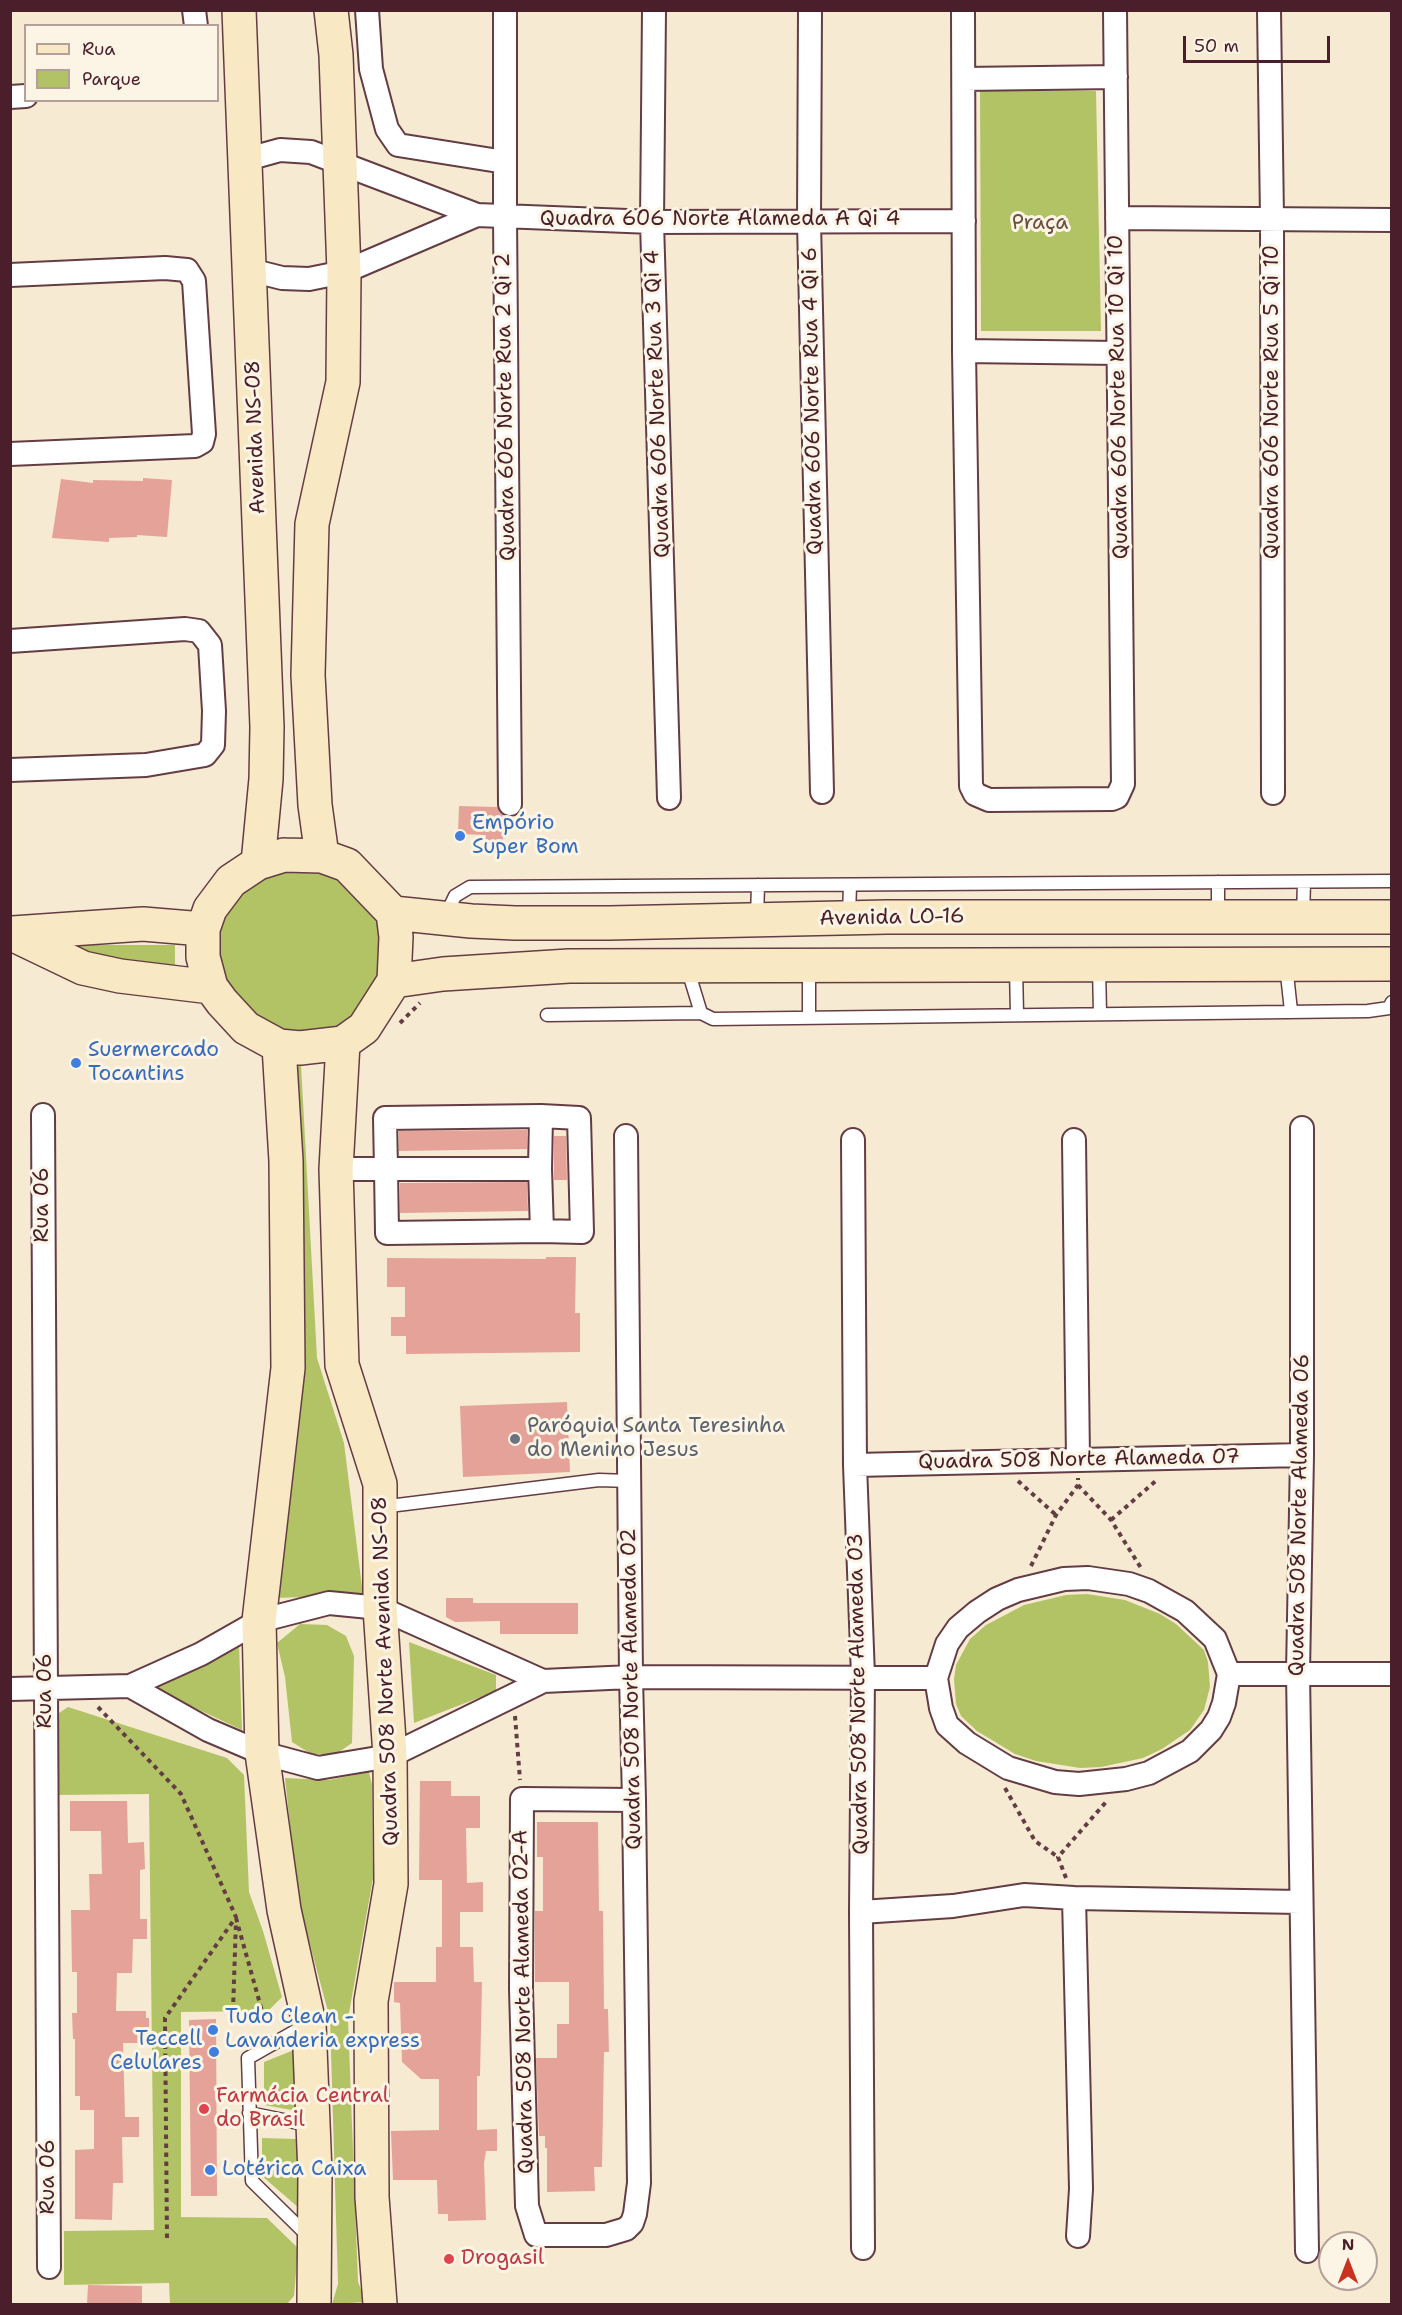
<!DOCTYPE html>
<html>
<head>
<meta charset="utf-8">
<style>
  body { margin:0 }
  #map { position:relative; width:1402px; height:2315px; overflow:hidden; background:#f7ead3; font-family:"Shantell Sans",sans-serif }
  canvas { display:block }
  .frame { position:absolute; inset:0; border:12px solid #4a1f2b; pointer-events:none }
  .legend { position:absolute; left:24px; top:24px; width:195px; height:78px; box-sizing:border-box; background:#fcf5e5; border:2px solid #b59f9b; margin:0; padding:8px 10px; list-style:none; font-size:18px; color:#4a1f2b }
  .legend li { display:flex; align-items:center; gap:12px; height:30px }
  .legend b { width:30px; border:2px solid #b59f9b }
  .north { position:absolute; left:1318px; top:2231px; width:60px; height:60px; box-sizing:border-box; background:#fcf5e5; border:2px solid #b59f9b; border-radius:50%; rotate:0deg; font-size:16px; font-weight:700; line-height:24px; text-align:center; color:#4a1f2b }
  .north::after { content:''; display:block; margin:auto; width:21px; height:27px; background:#c8321e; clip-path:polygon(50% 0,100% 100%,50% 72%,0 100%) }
  .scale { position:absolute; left:1183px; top:36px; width:147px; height:27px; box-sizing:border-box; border:3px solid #4a1f2b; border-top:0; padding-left:8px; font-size:18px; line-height:21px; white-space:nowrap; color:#4a1f2b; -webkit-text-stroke:4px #fcf5e5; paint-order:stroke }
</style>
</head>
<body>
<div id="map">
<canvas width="1402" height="2315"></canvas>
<div class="frame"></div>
<ul class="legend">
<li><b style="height:8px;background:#f8e8c3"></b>Rua</li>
<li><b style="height:16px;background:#b2c366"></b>Parque</li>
</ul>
<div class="north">N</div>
<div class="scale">50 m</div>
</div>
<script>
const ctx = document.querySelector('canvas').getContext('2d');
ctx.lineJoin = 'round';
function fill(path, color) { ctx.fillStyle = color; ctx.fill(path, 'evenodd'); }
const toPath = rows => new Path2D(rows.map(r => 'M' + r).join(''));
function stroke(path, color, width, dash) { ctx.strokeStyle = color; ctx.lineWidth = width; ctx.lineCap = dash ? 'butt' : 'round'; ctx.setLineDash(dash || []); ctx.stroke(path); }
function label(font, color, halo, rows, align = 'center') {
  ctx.font = font + ' "Shantell Sans",sans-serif'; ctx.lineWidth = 6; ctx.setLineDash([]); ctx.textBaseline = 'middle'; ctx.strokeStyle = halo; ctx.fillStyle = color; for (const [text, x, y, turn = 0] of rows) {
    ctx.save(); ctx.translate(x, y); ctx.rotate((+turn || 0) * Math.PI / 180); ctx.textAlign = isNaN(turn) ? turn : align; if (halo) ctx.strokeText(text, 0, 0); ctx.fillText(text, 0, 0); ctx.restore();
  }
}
const green = toPath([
  [980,89,1096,91,1101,331,981,331],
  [287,864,343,875,380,918,382,975,369,1001,348,1021,322,1033,293,1036,265,1029,213,966,221,911,237,888],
  [74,945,175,945,175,965,107,960],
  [301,1065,317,1358,344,1443,363,1595,275,1598,289,1067],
  [1087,1594,1125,1600,1160,1614,1176,1624,1204,1650,1208,1662,1210,1687,1204,1710,1190,1730,1162,1749,1143,1758,1101,1767,1080,1768,1036,1761,1015,1754,977,1731,961,1716,956,1704,954,1679,956,1665,970,1639,986,1625,1024,1605,1066,1595],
  [300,1624,327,1625,346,1636,354,1656,352,1743,336,1754,311,1754,292,1742,285,1677,277,1643],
  [409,1642,496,1675,496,1691,414,1723],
  [239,1644,242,1730,150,1687],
  [68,1707,227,1758,244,1775,249,1892,263,1931,282,1997,268,2011,181,2012,181,2217,267,2218,298,2248,294,2296,287,2304,170,2304,169,2283,64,2285,64,2231,154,2230,149,1794,55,1795,56,1715],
  [369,1772,372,1785,373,1878,348,2019,358,2282,366,2302,332,2304,338,2284,330,2019,298,1900,285,1778,329,1780],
  [294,2050,297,2111,264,2105,264,2062],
  [262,2138,297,2139,299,2208,262,2176]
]);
const building = toPath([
  [143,478,172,480,167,537,137,535,137,537,109,538,109,542,52,538,61,479,93,483,93,480,143,481],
  [459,806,497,807,503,816,503,840,485,840,486,835,458,834],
  [527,1130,527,1149,399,1151,399,1131],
  [554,1136,566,1136,567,1180,554,1180],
  [527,1182,528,1211,400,1213,400,1183],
  [546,1257,576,1257,575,1313,580,1313,580,1352,406,1354,406,1336,391,1336,391,1317,405,1317,405,1287,387,1287,387,1258,546,1259],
  [567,1402,570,1472,463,1477,460,1406],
  [446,1598,473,1598,473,1603,578,1603,578,1634,500,1634,500,1621,455,1622,446,1617],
  [420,1781,451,1781,451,1796,480,1796,480,1828,466,1828,467,1883,483,1882,483,1912,460,1912,460,1947,473,1947,474,1982,482,1982,480,2076,477,2076,477,2130,497,2129,497,2151,486,2151,484,2163,486,2220,448,2221,448,2214,438,2214,437,2180,393,2180,391,2131,439,2130,439,2079,421,2079,402,2062,400,2003,394,2002,394,1982,436,1982,436,1947,442,1947,442,1880,419,1880],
  [70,1801,127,1801,128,1843,144,1842,145,1869,140,1870,140,1919,147,1919,147,1939,133,1939,132,1973,117,1973,116,2011,146,2011,146,2018,149,2018,149,2038,146,2038,146,2043,123,2043,125,2117,139,2117,139,2137,122,2137,123,2183,113,2183,112,2220,75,2219,75,2150,94,2149,94,2110,80,2110,80,2096,75,2096,75,2039,73,2039,72,2013,77,2013,77,1972,72,1972,71,1910,90,1910,89,1874,102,1874,101,1831,70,1831],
  [537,1822,598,1822,599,1911,603,1911,604,2009,608,2009,609,2052,604,2052,602,2167,594,2167,595,2191,547,2192,547,2148,545,2148,545,2136,539,2136,536,2058,557,2058,557,2024,569,2024,569,1982,535,1982,535,1911,543,1911,543,1857,537,1857],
  [216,2019,217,2196,191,2196,189,2020],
  [88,2285,142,2286,142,2304,87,2304]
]);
const path = toPath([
  [400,1023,420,1003],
  [1018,1481,1056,1515],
  [1078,1485,1111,1520,1141,1568],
  [1111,1520,1158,1479],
  [1031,1566,1056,1515,1078,1485,1078,1478],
  [98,1707,181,1794,236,1917,165,2018,167,2239],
  [515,1716,520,1780],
  [1005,1788,1035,1841,1058,1857],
  [1066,1878,1058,1857,1106,1802],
  [236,1918,262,2011],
  [233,2011,236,1921]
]);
const lane = toPath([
  [849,916,850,885],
  [1218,916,1218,882],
  [1303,916,1304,882],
  [445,917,455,896,470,887,1392,881],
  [757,919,758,885],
  [1286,965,1291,1011],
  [1099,966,1100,1014],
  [687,967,701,1013,713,1019,1368,1011,1389,1008,1392,1002],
  [1016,967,1017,1015],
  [547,1015,701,1013],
  [809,1018,809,967],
  [381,1507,599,1480,629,1481],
  [306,2025,248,2058,252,2181,309,2237],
  [249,2113,313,2126]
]);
const street = toPath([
  [194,10,196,26],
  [367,10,371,69,387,129,398,145,505,162],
  [505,10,505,217,510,804],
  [654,10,652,222,669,798],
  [810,10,809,222,822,792],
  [963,10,964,351,971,786,975,794,989,800,1112,799,1117,797,1123,784,1115,10],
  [1269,10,1272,218,1273,793],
  [964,79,1116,77],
  [10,97,26,96],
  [244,160,280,150,311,152,477,215,652,222,964,221],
  [1117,218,1392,220],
  [250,270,282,278,309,279,344,272,477,215],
  [10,275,165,268,187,270,194,281,204,434,202,442,195,446,10,454],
  [964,351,1118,353],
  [10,641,185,629,199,631,210,645,214,711,213,745,205,755,146,765,10,770],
  [43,1115,49,2267],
  [541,1116,579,1118,582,1232,542,1231],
  [1302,1128,1302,1455,1298,1673,1307,2251],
  [626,1136,631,1677,634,1800,639,2183,635,2214,632,2223,626,2229,606,2235,536,2235,527,2206,521,1989,522,1799,634,1800],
  [853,1140,855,1465,863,1676,861,1912,863,2248],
  [1074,1140,1078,1459],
  [336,1169,386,1169,385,1118,541,1116,540,1169],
  [386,1169,540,1169,542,1231,387,1233,386,1169],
  [855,1465,1302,1455],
  [1088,1578,1129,1584,1149,1591,1185,1611,1215,1639,1229,1674,1224,1703,1219,1717,1211,1730,1190,1751,1149,1773,1126,1779,1079,1784,1055,1782,1008,1768,967,1743,947,1725,941,1708,936,1678,947,1644,958,1628,977,1612,997,1599,1018,1590,1064,1579,1088,1578],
  [1229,1674,1392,1674],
  [130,1686,208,1730,262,1753,318,1768,390,1756,543,1681,631,1677,936,1678],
  [10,1689,130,1686,201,1654,259,1621,329,1603,380,1608,543,1681],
  [1074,1898,1081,2189,1078,2236],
  [861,1912,953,1906,1024,1895,1074,1898,1300,1902]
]);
const secondary = toPath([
  [239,10,267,727,266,779,258,863],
  [284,855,322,856,347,865,393,913,396,937,394,981,364,1028,343,1043,300,1048,279,1046,246,1028,222,1002,211,987,203,957,203,929,210,909,231,881,258,863,284,855],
  [322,856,315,805,308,675,312,524,343,382,344,272,336,55,331,10],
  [393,913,471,921,515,923,609,923,887,917,1392,917],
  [10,933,83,968,120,976,211,987],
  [13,933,143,924,203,929],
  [394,981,443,974,569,966,1392,964],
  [343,1043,336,1169,342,1365,380,1484,380,1608,390,1756,391,1884,371,2001,372,2197,380,2304],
  [279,1046,286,1161,288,1368,259,1621,262,1753,284,1910,309,2023,315,2174,314,2304]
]);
const markers = [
  [460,836,6,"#3f7fe0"],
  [76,1063,6,"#3f7fe0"],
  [515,1439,6,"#6b7280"],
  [213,2030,6,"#3f7fe0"],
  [214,2052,6,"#3f7fe0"],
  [204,2109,6,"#e0444e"],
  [210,2170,6,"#3f7fe0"],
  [449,2259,6,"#e0444e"]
];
const streetNames = [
  ["Quadra 606 Norte Alameda A Qi 4",720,220],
  ["Quadra 606 Norte Rua 10 Qi 10",1119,397,-91],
  ["Quadra 606 Norte Rua 4 Qi 6",813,401,-91],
  ["Quadra 606 Norte Rua 5 Qi 10",1273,402,-90],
  ["Quadra 606 Norte Rua 3 Qi 4",658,404,-92],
  ["Quadra 606 Norte Rua 2 Qi 2",506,407,-91],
  ["Avenida NS-08",256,437,-92],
  ["Avenida LO-16",892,918,-1],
  ["Rua 06",43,1205,-90],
  ["Quadra 508 Norte Alameda 07",1079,1460,-1],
  ["Quadra 508 Norte Alameda 06",1300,1515,-89],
  ["Quadra 508 Norte Avenida NS-08",386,1671,-92],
  ["Quadra 508 Norte Alameda 02",632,1689,-91],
  ["Rua 06",46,1691,-90],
  ["Quadra 508 Norte Alameda 03",859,1694,-91],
  ["Quadra 508 Norte Alameda 02-A",524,2002,-91],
  ["Rua 06",49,2177,-90]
];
const parkNames = [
  ["Praça",1040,224]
];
const shopNames = [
  ["Empório",472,824],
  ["Super Bom",472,848],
  ["Suermercado",88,1051],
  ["Tocantins",88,1075],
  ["Tudo Clean -",225,2018],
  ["Lavanderia express",225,2042],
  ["Teccell",202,2040,"right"],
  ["Celulares",202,2064,"right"],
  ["Lotérica Caixa",222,2170]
];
const worshipNames = [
  ["Paróquia Santa Teresinha",527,1427],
  ["do Menino Jesus",527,1451]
];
const healthNames = [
  ["Farmácia Central",216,2097],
  ["do Brasil",216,2121],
  ["Drogasil",461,2259]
];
fill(green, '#b2c366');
fill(building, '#e5a298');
stroke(lane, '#643d44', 15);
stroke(street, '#643d44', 26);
stroke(secondary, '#643d44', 36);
stroke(path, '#643d44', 4, [4.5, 4.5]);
stroke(lane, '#fff', 12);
stroke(street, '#fff', 22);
stroke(secondary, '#f8e8c3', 33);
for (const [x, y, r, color] of markers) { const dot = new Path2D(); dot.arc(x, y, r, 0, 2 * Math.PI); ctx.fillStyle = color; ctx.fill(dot); stroke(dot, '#fcf5e5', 2); }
label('21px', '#4a1f2b', '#fcf5e5', streetNames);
label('21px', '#69503d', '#fcf5e5', parkNames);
label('21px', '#366cbe', '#fcf5e5', shopNames, 'left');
label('21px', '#5b616d', '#fcf5e5', worshipNames, 'left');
label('21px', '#be3a42', '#fcf5e5', healthNames, 'left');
</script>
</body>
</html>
